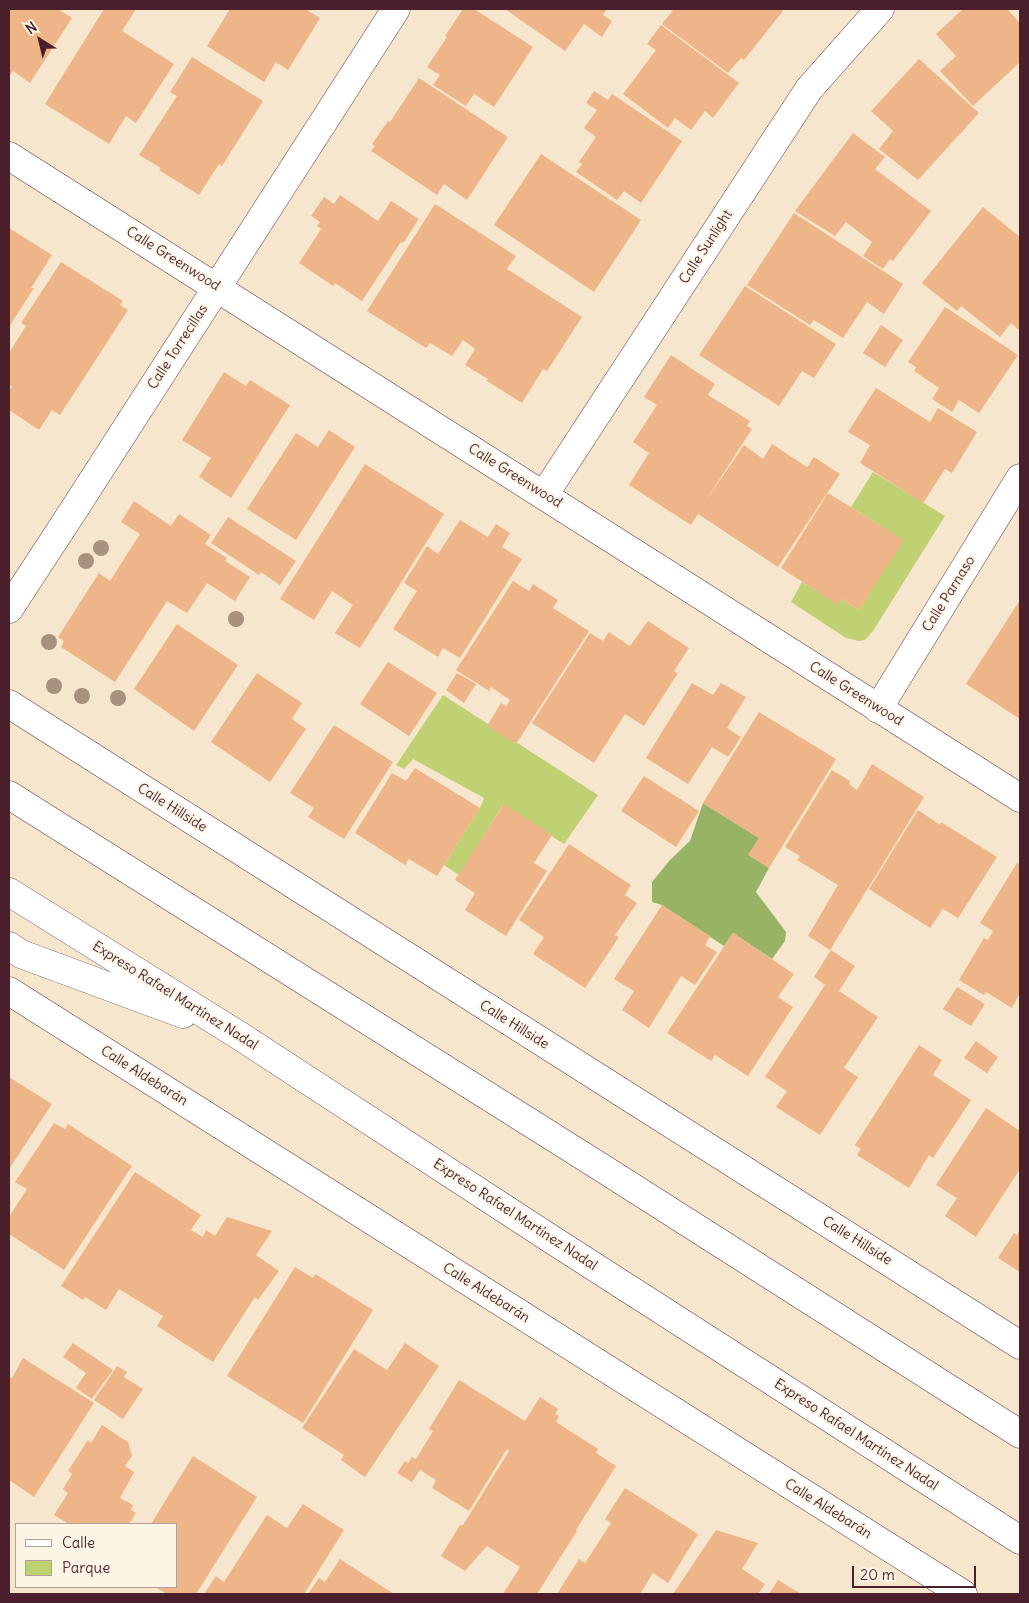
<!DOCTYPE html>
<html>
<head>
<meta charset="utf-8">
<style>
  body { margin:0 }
  #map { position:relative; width:1029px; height:1603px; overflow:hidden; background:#f6e6cd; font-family:Delius,sans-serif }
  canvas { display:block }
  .frame { position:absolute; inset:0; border:10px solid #4a1f2b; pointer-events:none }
  .legend { position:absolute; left:15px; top:1523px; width:162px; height:65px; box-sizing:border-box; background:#fcf5e5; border:1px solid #b59f9b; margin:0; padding:6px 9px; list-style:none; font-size:15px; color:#4a1f2b }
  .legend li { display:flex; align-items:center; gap:10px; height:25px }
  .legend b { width:25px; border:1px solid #b59f9b }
  .north { position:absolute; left:15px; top:15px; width:50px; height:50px; -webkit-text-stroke:4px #fcf5e5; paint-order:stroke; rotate:324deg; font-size:14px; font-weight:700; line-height:20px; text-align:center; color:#4a1f2b }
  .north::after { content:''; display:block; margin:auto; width:18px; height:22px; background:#4a1f2b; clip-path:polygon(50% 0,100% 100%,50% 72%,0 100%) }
  .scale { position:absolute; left:852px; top:1566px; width:124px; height:22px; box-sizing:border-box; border:2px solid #4a1f2b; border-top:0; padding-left:6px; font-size:15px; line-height:18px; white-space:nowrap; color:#4a1f2b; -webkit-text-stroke:4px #fcf5e5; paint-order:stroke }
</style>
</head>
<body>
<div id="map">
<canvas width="1029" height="1603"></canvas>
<div class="frame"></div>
<ul class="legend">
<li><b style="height:6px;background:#fff"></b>Calle</li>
<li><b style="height:14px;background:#c0d174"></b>Parque</li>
</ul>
<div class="north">N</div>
<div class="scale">20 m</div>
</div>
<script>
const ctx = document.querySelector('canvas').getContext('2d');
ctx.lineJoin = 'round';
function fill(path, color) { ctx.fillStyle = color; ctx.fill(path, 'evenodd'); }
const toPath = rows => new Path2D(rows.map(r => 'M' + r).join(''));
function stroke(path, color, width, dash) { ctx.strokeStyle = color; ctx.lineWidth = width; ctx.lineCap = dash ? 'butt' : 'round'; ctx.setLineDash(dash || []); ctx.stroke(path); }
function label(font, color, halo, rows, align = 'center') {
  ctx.font = font + ' Delius,sans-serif'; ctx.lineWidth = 4; ctx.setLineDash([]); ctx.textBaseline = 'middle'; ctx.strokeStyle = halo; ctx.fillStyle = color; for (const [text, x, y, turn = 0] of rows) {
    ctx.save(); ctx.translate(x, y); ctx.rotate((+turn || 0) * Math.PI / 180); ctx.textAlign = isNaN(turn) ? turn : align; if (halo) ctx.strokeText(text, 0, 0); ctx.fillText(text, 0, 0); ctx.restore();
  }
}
const green = toPath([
  [873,472,945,516,873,631,865,640,859,641,846,638,791,602,802,582,838,604,841,599,859,610,903,540,851,507],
  [443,695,598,795,564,844,503,805,459,875,444,865,480,808,484,798,413,759,404,769,396,765]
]);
const forest = toPath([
  [703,803,759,838,749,855,769,868,756,892,786,932,785,941,772,959,733,933,724,946,662,905,652,902,652,882,670,860,690,841]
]);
const building = toPath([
  [9,9,58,9,72,18,30,83,13,71,9,77],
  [104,9,136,9,122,31,174,64,136,123,126,116,109,144,45,104],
  [230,9,305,9,320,18,288,70,276,62,264,82,207,46],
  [463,9,474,9,533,47,494,107,474,94,466,106,433,85,440,75,427,67,447,37,445,36],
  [505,9,607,9,603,15,612,21,602,37,584,24,565,51],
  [674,9,780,9,783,11,744,60,741,58,728,73,662,24],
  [963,9,1007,9,1020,23,1020,62,973,106,940,71,956,56,936,34],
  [661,25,739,83,713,118,705,111,691,130,675,118,668,128,623,94,656,50,647,44],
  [192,57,263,101,222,166,219,164,199,195,159,170,161,168,139,155,177,96,170,92],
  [919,59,979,113,918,180,879,149,893,131,871,111],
  [419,78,508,137,467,200,444,184,437,195,371,151,375,146,372,144,388,121,390,122],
  [594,91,608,100,612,94,682,141,641,203,624,191,617,200,576,172,582,164,579,162,596,137,584,128,597,110,586,103],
  [853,133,885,157,875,169,931,211,893,261,890,259,883,269,863,256,872,242,846,222,835,236,795,211],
  [541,154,641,220,594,292,494,225],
  [340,195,378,221,391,201,419,219,404,242,401,242,362,301,335,283,333,286,299,263,321,229,317,226,320,222,311,216,324,197,334,204],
  [435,204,516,256,507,269,582,317,547,371,543,369,522,403,487,381,488,379,465,365,475,349,463,340,452,356,430,343,426,348,367,311],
  [983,207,1020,237,1020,331,1011,323,1000,337,961,306,957,311,922,283],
  [794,213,903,284,884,314,867,302,843,338,814,320,810,325,747,285],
  [9,228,52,255,31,288,34,288,9,327],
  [61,262,123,301,120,305,128,310,60,415,52,410,39,430,9,410,9,391,12,387,9,385,9,353,26,326,21,323],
  [745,286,836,344,814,378,802,371,779,406,699,355],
  [945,307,1018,355,979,413,959,400,952,412,932,399,939,388,914,371,916,367,908,362],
  [881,325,903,340,885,367,863,353],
  [671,355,715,384,708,395,750,421,747,426,752,429,705,502,744,445,763,459,772,444,807,467,814,457,840,474,778,567,698,514,691,525,629,485,649,453,633,442,657,405,644,397],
  [224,372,246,386,250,380,290,405,231,498,199,477,211,458,182,440],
  [876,388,930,422,938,408,977,432,952,473,945,469,923,503,860,463,870,445,848,432],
  [329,430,355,447,296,540,247,509,296,433,318,447],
  [365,464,444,514,360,648,335,633,353,605,332,591,314,620,280,599],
  [828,493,904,540,859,610,841,599,838,605,781,568],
  [134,501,171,526,179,514,211,535,205,544,227,558,225,561,250,577,235,601,207,583,187,613,167,601,115,682,61,647,64,641,58,637,99,573,110,581,140,534,121,522],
  [228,517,296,561,280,585,261,572,259,575,211,543],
  [460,520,488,537,496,524,510,533,502,547,522,559,460,658,443,648,438,657,393,629,417,591,404,583,427,546,438,554],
  [513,581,529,591,533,584,558,600,553,608,589,631,516,744,487,726,501,703,506,706,510,700,491,687,489,691,456,670],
  [1020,600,1020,719,966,684],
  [648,621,689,648,674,671,678,673,644,726,625,714,594,763,532,723,590,633,603,641,609,632,630,646],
  [177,624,238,665,194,731,134,689],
  [388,662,437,693,409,736,360,704],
  [257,673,302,703,292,719,306,729,270,782,211,742],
  [457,673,476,684,464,703,446,690],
  [692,683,713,695,721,683,746,697,727,728,741,737,728,757,712,747,688,784,646,758],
  [759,712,836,759,769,868,748,855,759,838,703,803],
  [334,725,393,762,344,839,308,817,314,808,290,793],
  [872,764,924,797,830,950,808,936,838,885,797,860,800,856,785,847,832,770,850,781,849,784,857,790],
  [415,768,480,808,437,876,409,859,405,865,355,833,392,773,406,781],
  [644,776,699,811,676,847,621,811],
  [504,804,552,835,534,863,547,871,506,936,465,910,475,893,455,880],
  [918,810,940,825,941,822,997,857,958,918,943,909,930,928,869,889],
  [569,844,631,885,625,895,637,903,615,935,619,937,585,988,533,954,544,937,519,920],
  [1017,863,1020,865,1020,993,1012,1008,986,992,984,995,959,980,984,938,988,940,993,931,980,923],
  [662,905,710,936,705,945,717,952,695,985,681,976,649,1028,622,1010,634,991,614,979],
  [733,933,794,974,778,997,793,1007,748,1076,715,1055,711,1061,667,1033],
  [831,950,855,966,839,991,878,1017,844,1068,858,1077,820,1135,776,1107,787,1091,765,1077,825,985,814,977],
  [957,987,985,1004,971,1026,943,1009],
  [976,1041,998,1057,987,1073,964,1058],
  [919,1045,942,1060,933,1075,971,1100,933,1158,929,1155,909,1188,857,1155,861,1149,855,1145],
  [9,1077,52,1104,9,1169],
  [986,1108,1020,1131,1020,1169,976,1237,945,1216,957,1198,936,1185],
  [54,1123,65,1129,68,1124,132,1166,64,1270,9,1234,9,1217,27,1189,15,1182],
  [135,1172,201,1215,191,1230,203,1237,206,1230,215,1236,227,1217,272,1231,256,1255,279,1271,258,1300,255,1297,213,1362,157,1326,163,1316,119,1289,106,1310,85,1297,83,1300,61,1286],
  [1020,1230,1020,1272,998,1258,1014,1233,1017,1235],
  [295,1267,313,1278,315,1274,373,1310,303,1423,227,1376],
  [73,1343,113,1370,92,1399,76,1388,86,1373,63,1357],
  [405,1343,439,1366,365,1477,341,1460,344,1455,302,1428,354,1349,387,1370],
  [23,1358,94,1403,34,1497,9,1480,9,1376,12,1378],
  [117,1366,127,1372,124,1377,143,1389,123,1419,94,1400],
  [459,1380,525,1421,540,1397,558,1409,555,1414,559,1416,556,1422,598,1449,596,1453,616,1466,576,1530,577,1531,537,1594,503,1594,520,1567,487,1546,465,1571,441,1556,460,1525,463,1525,509,1451,507,1449,469,1511,432,1488,436,1480,420,1470,412,1482,397,1473,405,1461,408,1463,412,1457,416,1459,433,1431,429,1429],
  [102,1425,128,1442,132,1456,125,1466,134,1472,120,1498,133,1505,131,1510,136,1513,129,1524,69,1524,54,1515,68,1493,63,1489,72,1474,68,1471,88,1440,91,1443],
  [193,1456,257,1497,196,1594,167,1594,155,1587,176,1587,176,1524,151,1524],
  [625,1488,698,1534,668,1583,653,1573,640,1594,557,1594,579,1559,585,1563,611,1523,605,1519],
  [303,1504,344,1530,304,1594,204,1594,216,1576,224,1582,267,1515,287,1528],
  [716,1530,758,1543,742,1569,765,1584,758,1594,673,1594],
  [340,1559,394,1594,308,1594,319,1578,325,1582],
  [778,1580,801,1594,769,1594]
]);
const minor = toPath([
  [9,156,1020,798],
  [544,495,809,89,880,9],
  [9,609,75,508,396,9],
  [9,704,1020,1345],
  [878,709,1020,478],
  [9,991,963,1594]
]);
const highway = toPath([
  [9,795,599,1166,1020,1434],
  [9,892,240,1036,551,1239,1020,1540],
  [9,946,21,954,183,1014]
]);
const trees = [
  [101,548],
  [86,561],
  [236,619],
  [49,642],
  [54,686],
  [82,696],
  [118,698]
];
const streetNames = [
  ["Calle Sunlight",706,247,-57],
  ["Calle Greenwood",173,259,32],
  ["Calle Torrecillas",178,347,-57],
  ["Calle Greenwood",515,476,32],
  ["Calle Parnaso",949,594,-58],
  ["Calle Greenwood",856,694,32],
  ["Calle Hillside",172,808,32],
  ["Expreso Rafael Martínez Nadal",175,996,32],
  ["Calle Hillside",514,1025,32],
  ["Calle Aldebarán",144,1076,32],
  ["Expreso Rafael Martínez Nadal",515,1215,33],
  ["Calle Hillside",857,1241,32],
  ["Calle Aldebarán",486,1293,32],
  ["Expreso Rafael Martínez Nadal",856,1435,33],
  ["Calle Aldebarán",828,1509,32]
];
fill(green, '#c0d174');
fill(forest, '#98b366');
fill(building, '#edb588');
stroke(minor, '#643d43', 29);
stroke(highway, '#643d43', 29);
stroke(minor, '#fff', 28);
stroke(highway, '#fff', 28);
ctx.fillStyle = '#a8917e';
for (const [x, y] of trees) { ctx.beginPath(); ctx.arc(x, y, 8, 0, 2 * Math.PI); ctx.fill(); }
label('14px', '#4a1f2b', '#fcf5e5', streetNames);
</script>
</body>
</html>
